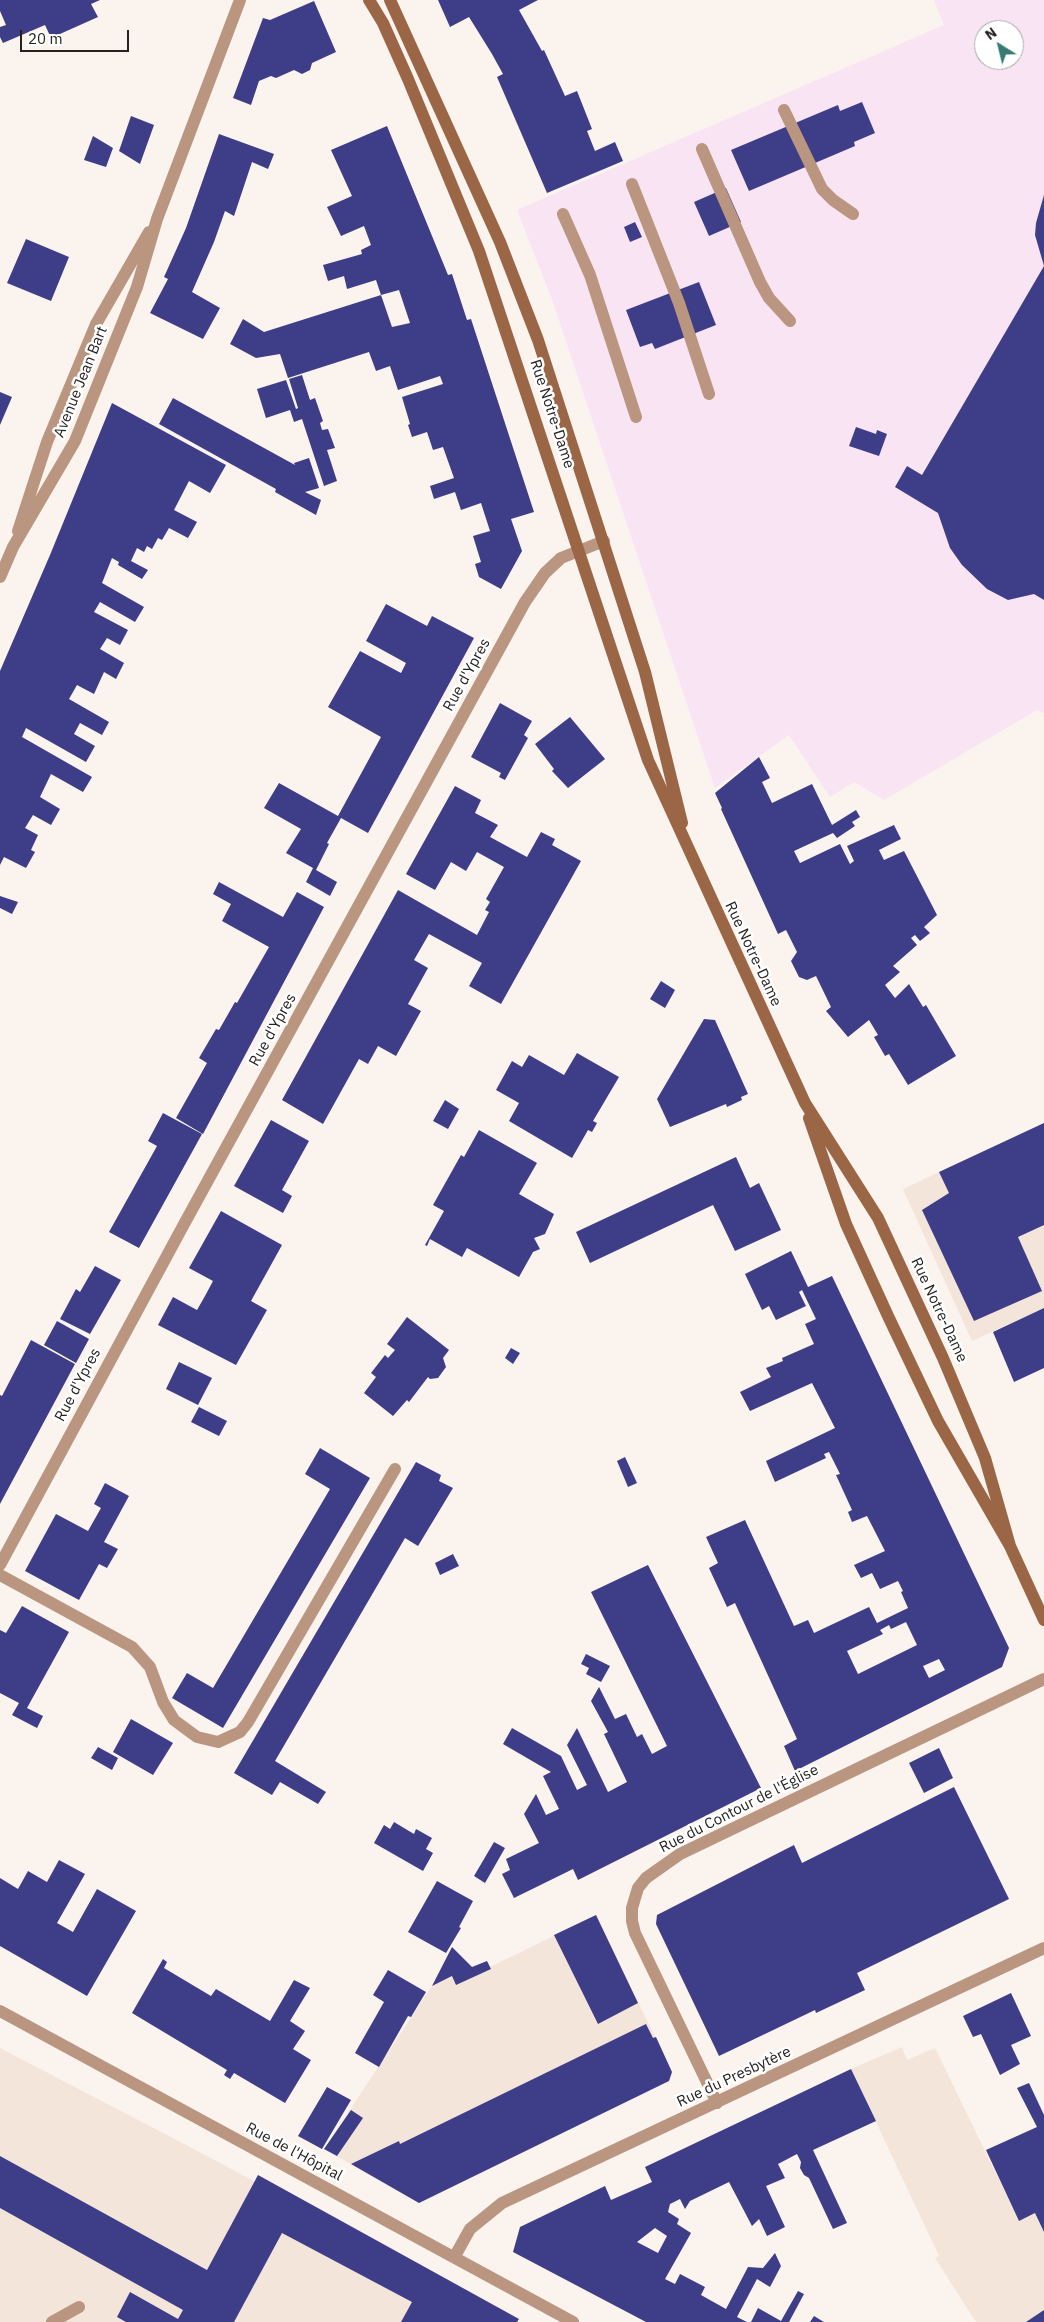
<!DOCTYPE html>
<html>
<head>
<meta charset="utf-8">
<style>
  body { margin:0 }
  #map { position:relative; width:1044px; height:2322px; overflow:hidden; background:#fbf3ee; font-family:"IBM Plex Sans",sans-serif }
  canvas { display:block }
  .north { position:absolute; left:974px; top:20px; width:50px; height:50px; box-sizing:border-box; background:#fff; border:1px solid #a7a7a6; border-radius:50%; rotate:324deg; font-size:14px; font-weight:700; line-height:20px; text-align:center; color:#242220 }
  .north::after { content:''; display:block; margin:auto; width:18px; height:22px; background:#357b71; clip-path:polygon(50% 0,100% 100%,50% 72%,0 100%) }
  .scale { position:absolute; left:20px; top:30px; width:109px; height:22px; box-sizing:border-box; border:2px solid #242220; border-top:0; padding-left:6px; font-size:15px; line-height:18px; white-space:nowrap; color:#242220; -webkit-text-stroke:4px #fff; paint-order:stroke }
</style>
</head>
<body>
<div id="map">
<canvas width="1044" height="2322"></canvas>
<div class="north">N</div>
<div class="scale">20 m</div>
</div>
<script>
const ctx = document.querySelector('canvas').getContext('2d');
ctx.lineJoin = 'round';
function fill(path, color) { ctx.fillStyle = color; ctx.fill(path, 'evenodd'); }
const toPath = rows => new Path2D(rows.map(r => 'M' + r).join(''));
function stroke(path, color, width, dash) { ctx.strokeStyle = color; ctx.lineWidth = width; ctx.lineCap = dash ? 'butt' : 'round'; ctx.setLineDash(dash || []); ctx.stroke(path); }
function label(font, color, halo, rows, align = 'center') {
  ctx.font = font + ' "IBM Plex Sans",sans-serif'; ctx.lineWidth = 5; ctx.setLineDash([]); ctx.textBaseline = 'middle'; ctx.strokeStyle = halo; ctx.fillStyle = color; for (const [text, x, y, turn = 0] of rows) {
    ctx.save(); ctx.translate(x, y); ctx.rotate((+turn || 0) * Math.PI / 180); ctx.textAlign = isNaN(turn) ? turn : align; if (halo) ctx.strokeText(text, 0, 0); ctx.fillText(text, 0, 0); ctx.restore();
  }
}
const commercial = toPath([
  [934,0,1044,0,1044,713,1037,710,884,800,854,782,830,797,789,735,715,788,553,302,517,210,944,25],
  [984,30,1014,30,1014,60,984,60]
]);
const built = toPath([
  [1044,1123,1044,1308,972,1341,903,1189],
  [596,1915,672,2072,669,2081,419,2203,324,2149,432,1986,487,1961,490,1967],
  [902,2047,907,2060,935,2048,1019,2221,1044,2209,1044,2322,976,2322,935,2258,939,2256,851,2069],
  [0,2048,211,2158,516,2322,0,2322]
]);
const building = toPath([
  [0,0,100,0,91,4,98,17,51,38,45,25,3,43,0,37,0,27,6,25,0,11],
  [438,0,538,0,519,10,542,51,544,50,565,96,577,91,592,129,587,131,595,151,615,142,623,161,547,193,497,77,503,74,492,54,469,17,450,27],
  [314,1,336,52,312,63,310,70,302,74,294,70,276,78,271,76,259,81,251,105,233,98,263,18,270,20],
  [862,102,875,133,854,142,855,146,749,191,731,150,838,105,840,111],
  [131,116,154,125,140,164,119,151],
  [387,126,448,275,452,274,467,320,471,319,534,512,511,519,522,551,501,589,479,577,475,564,481,562,473,536,490,531,481,503,461,510,455,492,434,499,430,486,454,478,443,447,433,450,427,432,412,437,408,425,410,424,402,397,443,384,440,376,398,390,390,366,376,371,369,352,288,378,280,354,256,358,230,344,243,319,264,332,381,295,392,327,410,323,399,290,381,295,376,280,347,289,344,276,328,281,323,265,362,254,361,250,371,245,364,226,341,236,327,207,352,196,331,150],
  [219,134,274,154,268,169,252,162,234,216,225,211,214,242,192,292,220,308,203,339,150,313,168,279,164,277,186,228],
  [93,136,113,148,106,167,84,160],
  [726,188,741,222,709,236,694,202],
  [1044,195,1044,600,1034,594,1008,600,987,589,962,565,950,548,938,513,895,487,907,466,922,475,1044,266,1035,235,1036,223],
  [635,222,642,237,630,242,624,227],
  [26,239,69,257,51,301,7,283],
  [699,282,716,325,655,349,652,343,640,347,626,310],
  [302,375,310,400,315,398,323,421,320,423,322,430,328,429,335,448,327,450,337,481,324,486,302,419,294,422,290,410,266,418,257,389,286,380,296,409,298,408,289,379],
  [0,392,12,397,0,425],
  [173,398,295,465,294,463,309,458,319,488,305,492,321,500,316,515,275,492,276,489,159,424],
  [112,403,226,465,210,493,189,481,174,510,197,522,188,538,169,528,162,540,158,538,152,549,147,546,144,552,137,548,131,561,148,570,142,579,118,565,119,562,112,558,102,583,144,607,135,622,100,602,94,612,128,630,120,645,107,638,100,649,124,663,116,679,104,672,94,694,77,685,69,699,109,722,102,735,80,723,74,734,95,746,86,762,26,728,22,737,92,777,83,792,51,774,40,797,60,809,51,825,33,815,25,828,38,835,31,850,35,852,26,868,4,857,0,865,0,671,50,555],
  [856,427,876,434,877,430,887,434,879,456,849,446],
  [386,604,427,626,432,616,474,638,368,833,341,818,327,843,329,844,316,870,337,882,330,896,306,882,313,868,286,853,301,829,264,808,279,783,338,816,381,737,328,707,360,651,401,673,406,663,366,641],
  [500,703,532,721,524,735,528,738,505,780,499,777,501,773,471,757],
  [570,717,605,759,568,788,552,771,554,769,535,744],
  [759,757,770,778,762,782,772,803,812,784,832,825,856,810,860,817,852,822,855,826,837,838,833,833,794,851,800,863,840,844,850,864,854,861,847,846,894,825,901,839,879,850,884,860,904,851,937,915,924,927,930,933,920,941,915,935,911,938,917,945,893,966,900,972,885,985,895,998,909,984,923,1007,926,1005,956,1056,908,1085,889,1054,885,1056,874,1037,878,1035,869,1020,848,1037,826,1011,831,1007,816,976,807,980,799,977,791,961,797,952,786,930,778,934,721,809,722,808,715,793],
  [455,786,481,800,475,813,498,825,490,837,527,857,541,832,555,839,552,845,581,861,501,1004,469,986,482,963,429,934,414,960,428,968,408,1004,421,1011,396,1056,378,1046,368,1064,359,1059,323,1124,282,1100,398,890,477,935,489,912,485,910,490,902,486,899,504,867,477,852,466,871,451,862,435,890,406,874],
  [219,882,283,917,297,892,324,907,203,1134,176,1118,207,1063,199,1058,216,1029,219,1030,235,1002,237,1003,269,947,222,921,231,904,213,894],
  [0,896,18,902,12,914,0,908],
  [661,981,675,990,665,1008,650,999],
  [704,1019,715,1020,748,1094,741,1097,742,1100,727,1107,726,1104,670,1127,657,1099],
  [577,1053,619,1077,593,1121,597,1123,592,1132,588,1130,572,1158,509,1121,519,1103,496,1090,512,1061,522,1067,529,1055,564,1075],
  [445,1100,459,1109,448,1129,433,1121],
  [163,1113,202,1134,139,1248,109,1232,157,1146,148,1141],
  [271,1120,309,1141,282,1190,292,1196,283,1213,234,1186],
  [1044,1123,1044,1225,1018,1237,1042,1291,974,1321,922,1210,949,1193,939,1172],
  [479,1130,537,1163,519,1194,554,1214,545,1234,534,1238,540,1249,533,1252,519,1277,467,1248,462,1257,430,1239,427,1246,425,1245,444,1211,433,1205,461,1155,464,1157],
  [736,1157,750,1188,759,1183,781,1230,735,1251,713,1205,590,1263,576,1232],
  [221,1211,282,1245,251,1301,267,1310,236,1365,158,1325,173,1297,197,1310,205,1296,213,1281,189,1268],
  [791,1251,808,1287,832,1276,1009,1648,1002,1667,795,1771,784,1746,797,1739,735,1603,727,1607,709,1568,718,1563,706,1537,745,1520,794,1626,808,1620,814,1633,869,1607,877,1623,908,1608,901,1592,903,1591,898,1581,880,1589,872,1573,861,1578,854,1565,885,1551,867,1516,852,1522,848,1512,852,1510,836,1475,840,1474,829,1452,824,1454,826,1458,775,1482,766,1461,835,1428,812,1383,750,1411,740,1392,771,1377,766,1368,783,1361,782,1358,814,1344,805,1324,816,1319,802,1290,799,1292,806,1306,776,1320,769,1306,762,1310,745,1274],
  [906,1622,917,1645,858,1674,847,1651,883,1634,880,1630,889,1625,891,1629],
  [939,1659,945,1670,929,1678,923,1666],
  [95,1266,121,1280,90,1334,60,1319,76,1289,80,1292],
  [1044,1308,1044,1368,1014,1382,993,1332],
  [407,1317,449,1350,443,1358,446,1367,438,1378,430,1379,428,1377,409,1402,407,1400,393,1416,364,1393,376,1377,371,1373,385,1355,388,1358,395,1350,387,1344],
  [57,1321,89,1339,76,1363,44,1345],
  [31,1340,75,1364,0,1504,0,1395,2,1396],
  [511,1348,520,1353,513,1364,505,1358],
  [179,1362,212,1378,198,1405,166,1389],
  [199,1407,227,1421,219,1436,191,1422],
  [320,1448,370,1478,223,1728,172,1698,187,1673,213,1688,330,1489,305,1474],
  [625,1457,637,1483,628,1487,617,1461],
  [416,1462,441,1475,439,1481,453,1488,418,1546,405,1538,275,1761,326,1792,318,1804,280,1782,272,1795,234,1773],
  [105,1483,129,1496,104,1542,118,1549,107,1568,99,1564,79,1600,25,1571,56,1514,88,1531,101,1508,94,1504],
  [453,1554,459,1566,440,1575,435,1563],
  [648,1565,761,1788,578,1880,573,1869,514,1898,502,1874,510,1870,506,1859,539,1843,524,1814,536,1794,546,1815,559,1809,543,1776,551,1772,503,1744,512,1728,561,1756,577,1790,587,1785,567,1745,577,1728,608,1792,627,1782,604,1734,608,1732,591,1701,599,1687,615,1719,626,1714,637,1737,642,1734,652,1754,667,1746,591,1592],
  [22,1606,69,1632,27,1708,43,1716,37,1728,12,1715,19,1703,0,1693,0,1630,6,1633],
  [586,1654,610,1666,601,1682,586,1674,589,1668,581,1664],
  [131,1719,173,1743,153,1775,113,1752],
  [98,1747,118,1758,112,1770,91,1758],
  [939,1748,953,1778,924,1793,909,1763],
  [954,1787,1009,1899,857,1973,865,1990,816,2013,815,2010,719,2056,656,1924,657,1915,794,1845,802,1863],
  [394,1822,414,1834,416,1829,432,1838,426,1849,433,1853,423,1871,374,1843,384,1825,390,1829],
  [494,1842,505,1848,485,1883,474,1876],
  [59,1860,85,1874,57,1923,73,1932,97,1889,136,1911,87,1996,0,1946,0,1878,18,1889,28,1871,47,1882],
  [437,1881,473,1901,459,1927,461,1928,446,1953,408,1932],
  [596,1915,638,2003,598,2024,554,1935],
  [452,1947,472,1967,487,1961,491,1969,456,1985,452,1976,432,1986],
  [163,1959,167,1962,164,1968,211,1996,216,1989,270,2021,294,1980,310,1988,290,2021,305,2031,293,2049,311,2060,285,2103,234,2073,230,2079,224,2075,227,2070,132,2013],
  [388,1970,426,1992,411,2017,408,2016,379,2067,355,2053,384,2002,373,1995],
  [1011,1993,1031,2036,1011,2045,1020,2064,1000,2075,981,2034,973,2037,963,2016],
  [646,2024,653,2038,656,2037,672,2072,669,2081,419,2203,351,2164,399,2141,400,2144],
  [851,2069,876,2121,813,2150,847,2223,833,2229,809,2178,804,2175,800,2168,801,2162,797,2154,778,2164,785,2178,766,2186,785,2227,767,2236,759,2219,752,2226,729,2182,690,2201,685,2209,680,2199,670,2204,668,2212,679,2219,677,2224,691,2233,665,2279,675,2284,680,2274,705,2287,701,2295,726,2309,748,2267,763,2268,775,2253,781,2266,770,2287,757,2279,737,2317,747,2322,646,2322,513,2252,520,2227,605,2186,611,2200,652,2182,645,2167],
  [655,2228,667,2236,658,2253,637,2242],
  [1029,2083,1044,2115,1044,2232,1035,2213,1019,2221,986,2150,1037,2127,1017,2088],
  [327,2087,351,2100,322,2149,298,2136],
  [351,2110,363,2118,337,2156,324,2149],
  [0,2156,207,2270,258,2175,519,2319,517,2322,401,2322,412,2302,282,2233,234,2322,126,2322,117,2317,130,2292,178,2319,183,2310,0,2208],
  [798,2291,804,2294,789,2322,751,2322,758,2308,781,2321],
  [1044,2310,1044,2322,1026,2322],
  [814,2316,824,2322,810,2322]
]);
const service = toPath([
  [784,110,822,189,833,200,853,214],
  [702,149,760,282,769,298,790,321],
  [632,184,679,303,709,394],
  [563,214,590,275,636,417],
  [0,1575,132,1647,150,1667,163,1702,174,1720,197,1737,218,1742,240,1732,248,1722,395,1469],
  [52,2322,79,2307]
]);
const minor = toPath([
  [18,531,47,442,96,324,149,232],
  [0,577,13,547,75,441,137,287,157,219,240,0],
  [0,1565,183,1226,525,602,545,573,561,558,604,541],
  [717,2103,635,1933,632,1921,632,1908,638,1888,646,1878,680,1854,1044,1679],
  [455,2256,470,2229,502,2203,1044,1948]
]);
const tertiary = toPath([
  [0,2011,573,2322]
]);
const secondary = toPath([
  [369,0,383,23,408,79,479,251,648,760,805,1103,878,1218,943,1358,985,1458,1010,1546],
  [390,0,500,242,538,340,645,672,682,823],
  [809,1118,846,1224,888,1316,938,1421,1010,1546,1044,1620]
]);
const streetNames = [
  ["Avenue Jean Bart",81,382,-68],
  ["Rue Notre-Dame",552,414,72],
  ["Rue d'Ypres",467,675,-61],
  ["Rue Notre-Dame",753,954,65],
  ["Rue d'Ypres",273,1030,-61],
  ["Rue Notre-Dame",939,1310,65],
  ["Rue d'Ypres",78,1385,-62],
  ["Rue du Contour de l'Église",739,1809,-27],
  ["Rue du Presbytère",734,2077,-25],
  ["Rue de l'Hôpital",294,2152,28]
];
fill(commercial, '#f8e4f3');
fill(built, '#f4e5db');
fill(building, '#3e3d87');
stroke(service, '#ba957f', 12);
stroke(minor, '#ba957f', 12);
stroke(tertiary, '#ba957f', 12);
stroke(secondary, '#9b6646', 12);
label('15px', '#242220', '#fff', streetNames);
</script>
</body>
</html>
